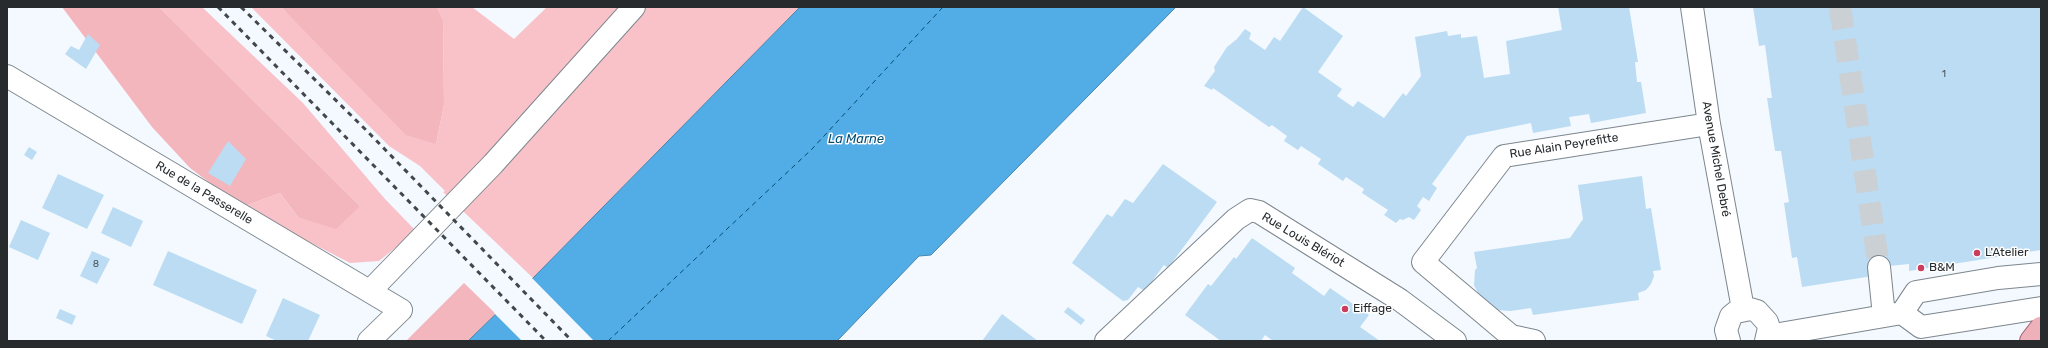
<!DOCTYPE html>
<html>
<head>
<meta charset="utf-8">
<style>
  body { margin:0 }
  #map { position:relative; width:2048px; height:348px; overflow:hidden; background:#f3f9fe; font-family:Rubik,sans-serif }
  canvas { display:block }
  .frame { position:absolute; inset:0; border:8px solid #272b2e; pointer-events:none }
</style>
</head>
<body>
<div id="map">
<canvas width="2048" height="348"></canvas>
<div class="frame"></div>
</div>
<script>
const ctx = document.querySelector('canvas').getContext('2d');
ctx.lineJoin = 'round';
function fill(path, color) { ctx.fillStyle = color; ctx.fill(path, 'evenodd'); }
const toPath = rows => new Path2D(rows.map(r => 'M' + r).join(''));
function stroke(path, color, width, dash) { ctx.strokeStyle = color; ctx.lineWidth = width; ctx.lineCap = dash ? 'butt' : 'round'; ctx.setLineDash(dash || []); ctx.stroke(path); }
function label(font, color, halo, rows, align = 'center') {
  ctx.font = font + ' Rubik,sans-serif'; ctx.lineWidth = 3; ctx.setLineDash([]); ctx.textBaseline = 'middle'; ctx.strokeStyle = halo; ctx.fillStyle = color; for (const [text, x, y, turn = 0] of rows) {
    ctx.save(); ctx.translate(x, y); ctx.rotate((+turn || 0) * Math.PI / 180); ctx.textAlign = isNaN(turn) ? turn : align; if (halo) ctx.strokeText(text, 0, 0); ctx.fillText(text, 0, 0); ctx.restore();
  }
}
const green = toPath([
  [159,7,202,7,303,103,385,199,416,231,379,261,350,263,242,207,280,193,298,217,360,206],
  [251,7,281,7,316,41,436,144,444,105,443,20,437,7,472,7,514,39,547,7,800,7,533,278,443,192,445,191,420,166,389,146]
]);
const forest = toPath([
  [62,7,159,7,360,206,336,229,298,217,280,193,242,207,190,168,152,127],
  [281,7,437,7,443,20,444,105,436,144,406,135],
  [464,283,496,314,468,341,406,341]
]);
const water = toPath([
  [800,7,1176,7,931,255,919,256,837,341,468,341,533,278,800,7]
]);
const pier = toPath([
  [531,277,594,341,522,341,494,313]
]);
const ferry = toPath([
  [608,341,812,149,943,7]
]);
const building = toPath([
  [1303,7,1343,36,1318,72,1342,89,1337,96,1353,107,1358,101,1384,118,1403,93,1406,96,1421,76,1415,37,1447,31,1448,36,1461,34,1461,38,1477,36,1484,78,1510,74,1506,41,1562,30,1558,7,1629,7,1638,62,1635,62,1637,82,1641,82,1646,113,1591,123,1589,114,1569,117,1571,126,1533,133,1531,123,1467,136,1432,184,1437,188,1429,201,1423,197,1417,206,1421,210,1414,220,1409,217,1403,220,1400,219,1396,223,1384,215,1388,210,1362,193,1364,189,1346,177,1343,181,1318,164,1321,159,1301,146,1298,150,1284,141,1287,136,1272,125,1269,127,1213,88,1212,90,1204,86,1215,71,1214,67,1227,47,1237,39,1245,29,1251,33,1249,39,1265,50,1274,37,1280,41],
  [1753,7,2041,7,2041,250,1909,271,1909,264,1879,267,1873,276,1802,287,1797,257,1792,258,1784,203,1789,202,1781,151,1775,151,1767,98,1772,98,1765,45,1759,46],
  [88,34,100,45,86,69,65,54,71,46,79,50],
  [228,141,246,159,230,186,208,173],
  [29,147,37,152,32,160,24,155],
  [1163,164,1217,202,1168,268,1164,265,1145,291,1138,287,1128,300,1123,301,1072,263,1107,214,1112,217,1125,199,1133,203],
  [58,174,104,195,87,229,42,208],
  [1642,176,1646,209,1651,208,1661,270,1653,271,1654,276,1651,284,1646,290,1638,293,1639,300,1533,315,1531,308,1511,311,1497,310,1482,301,1474,285,1475,270,1477,268,1474,252,1570,238,1583,219,1578,185],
  [113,207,143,221,131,247,101,233],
  [21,220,50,233,38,260,9,247],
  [1252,238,1295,268,1292,273,1324,296,1330,288,1369,315,1360,327,1380,341,1273,341,1265,335,1261,341,1221,341,1185,315,1208,284,1211,286,1234,257,1236,259],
  [92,251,110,259,97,284,80,276],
  [168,251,257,290,242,324,153,285],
  [283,298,320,315,308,341,277,341,266,336],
  [1068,307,1085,320,1081,325,1064,312],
  [60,309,76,316,72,325,56,318],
  [1002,314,1038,341,982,341]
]);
const minorTunnel = toPath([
  [1840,7,1879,267]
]);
const minor = toPath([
  [1692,7,1709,124,1743,309],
  [7,76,401,310,369,341],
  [1879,267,1884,316],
  [370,291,493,164,634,7],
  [1902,313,1921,327,2041,308],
  [1768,336,1902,313,1916,292,1998,278,2041,274],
  [1106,341,1236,219,1250,210,1259,212,1400,300,1455,341],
  [1534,341,1511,336,1423,262,1504,156,1709,124],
  [1729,341,1726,330,1731,316,1736,312,1750,309,1757,311,1767,322,1769,328,1766,341]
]);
const major = toPath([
  [2031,341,2041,328]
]);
const rail = toPath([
  [218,7,546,341],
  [241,7,366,130,572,341]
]);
const markers = [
  [1977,253,4,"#cc3c5d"],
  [1921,268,4,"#cc3c5d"],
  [1345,309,4,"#cc3c5d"]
];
const numberNames = [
  ["1",1944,74],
  ["8",96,264]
];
const streetNames = [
  ["Rue Alain Peyrefitte",1564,146,-9],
  ["Avenue Michel Debré",1716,159,80],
  ["Rue de la Passerelle",204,193,31],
  ["Rue Louis Blériot",1303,240,31]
];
const poiNames = [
  ["L'Atelier",1985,253],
  ["B&M",1929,268],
  ["Eiffage",1353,309]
];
const waterNames = [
  ["La Marne",856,139]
];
fill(green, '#f9c2c8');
fill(forest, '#f4b6bd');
fill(water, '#52ace5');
stroke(water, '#4585ae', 1);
fill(pier, '#f3f9fe');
stroke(ferry, '#024d73', 1, [5, 4]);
fill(building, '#bbdcf3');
stroke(minorTunnel, '#cad0d4', 22, [22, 11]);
stroke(minor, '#7d878e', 24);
stroke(major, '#a1606b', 24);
stroke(minor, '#fff', 22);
stroke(major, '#eeb1ba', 22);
stroke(rail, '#42474a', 3, [5, 5]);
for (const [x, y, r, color] of markers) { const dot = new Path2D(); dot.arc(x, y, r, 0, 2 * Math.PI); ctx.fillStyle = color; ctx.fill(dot); stroke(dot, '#fff', 1.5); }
label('10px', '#4c575f', null, numberNames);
label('12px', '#272b2e', '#fff', streetNames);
label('12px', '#272b2e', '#fff', poiNames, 'left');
label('italic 13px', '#024d73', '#fff', waterNames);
</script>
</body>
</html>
